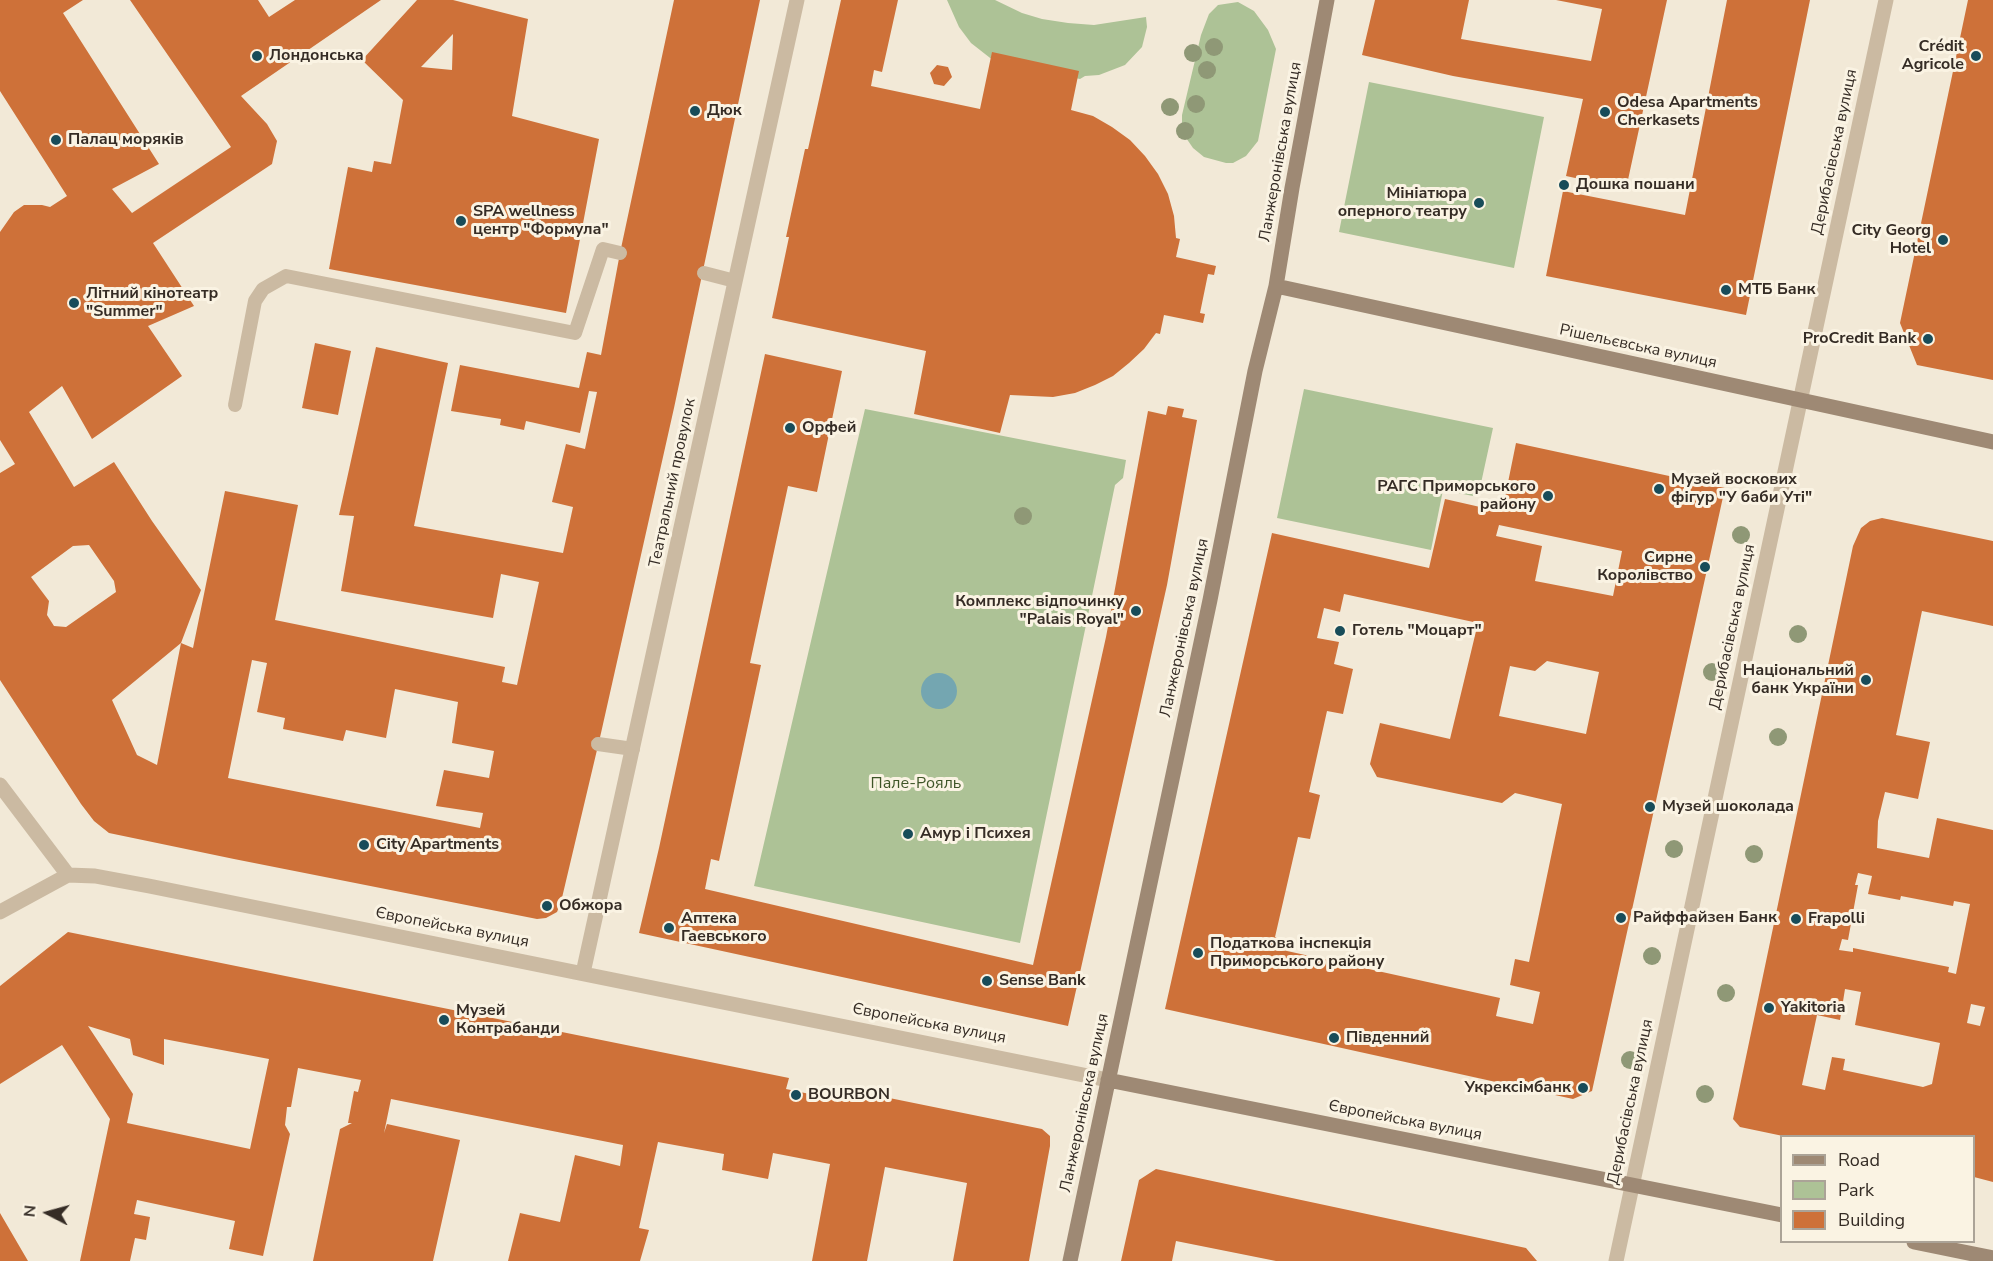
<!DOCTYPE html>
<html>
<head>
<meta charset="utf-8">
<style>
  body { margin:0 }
  #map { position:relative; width:1993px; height:1261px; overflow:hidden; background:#f2e9d7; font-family:"Nunito Sans",sans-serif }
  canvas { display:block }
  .legend { position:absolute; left:1780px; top:1135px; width:195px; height:108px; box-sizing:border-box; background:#faf3e3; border:2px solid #aba397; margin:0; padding:8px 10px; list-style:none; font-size:18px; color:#352c25 }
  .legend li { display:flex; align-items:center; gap:12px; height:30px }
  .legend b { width:30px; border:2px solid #aba397 }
  .north { position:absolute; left:18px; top:1183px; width:60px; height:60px; -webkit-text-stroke:4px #faf3e3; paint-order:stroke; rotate:276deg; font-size:16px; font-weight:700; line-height:24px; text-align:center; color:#352c25 }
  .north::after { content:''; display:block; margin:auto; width:21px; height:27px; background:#352c25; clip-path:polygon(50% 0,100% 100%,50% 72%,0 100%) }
</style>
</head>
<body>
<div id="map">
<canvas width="1993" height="1261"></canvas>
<ul class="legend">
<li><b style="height:8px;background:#9e8974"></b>Road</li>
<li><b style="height:16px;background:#adc296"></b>Park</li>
<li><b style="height:16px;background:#ce7139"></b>Building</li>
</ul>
<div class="north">N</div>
</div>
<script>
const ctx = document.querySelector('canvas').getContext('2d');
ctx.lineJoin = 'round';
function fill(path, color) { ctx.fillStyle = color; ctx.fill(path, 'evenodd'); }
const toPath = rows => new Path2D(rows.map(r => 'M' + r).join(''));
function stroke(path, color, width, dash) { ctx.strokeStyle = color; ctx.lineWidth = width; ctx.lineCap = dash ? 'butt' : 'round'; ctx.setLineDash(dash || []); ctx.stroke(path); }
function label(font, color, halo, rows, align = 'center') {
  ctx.font = font + ' "Nunito Sans",sans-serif'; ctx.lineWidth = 6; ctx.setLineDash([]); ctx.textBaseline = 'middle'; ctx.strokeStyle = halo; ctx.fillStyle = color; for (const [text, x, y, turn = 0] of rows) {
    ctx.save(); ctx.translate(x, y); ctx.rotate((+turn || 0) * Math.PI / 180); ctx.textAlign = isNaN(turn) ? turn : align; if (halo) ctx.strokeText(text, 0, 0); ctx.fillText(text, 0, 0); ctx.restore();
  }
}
const green = toPath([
  [947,0,995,0,1022,13,1042,19,1068,23,1094,25,1146,17,1147,27,1142,47,1125,65,1099,75,1085,76,1080,79,994,61,971,43,959,27],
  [1238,2,1254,11,1268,30,1276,49,1258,141,1246,156,1233,163,1226,163,1204,157,1193,148,1182,132,1182,115,1201,35,1209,14,1218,5],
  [1369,82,1544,117,1514,268,1339,232],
  [1304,389,1493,428,1478,497,1443,490,1431,550,1277,518],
  [865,409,1126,460,1123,478,1115,485,1020,943,754,886]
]);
const water = toPath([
  '921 691a18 18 0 1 1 36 0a18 18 0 1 1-36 0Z'
]);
const building = toPath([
  [0,0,83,0,63,13,159,164,112,189,132,213,231,147,130,0,258,0,269,17,295,0,381,0,241,96,267,124,277,141,272,164,153,243,194,306,148,326,182,376,92,439,62,386,29,412,74,487,114,462,152,521,201,590,181,643,112,700,137,755,157,765,181,643,193,648,225,491,298,505,275,620,505,667,502,682,517,685,539,582,501,574,493,618,341,591,354,516,339,515,376,347,448,363,414,526,563,553,573,507,552,502,566,444,585,449,597,392,589,391,580,433,526,421,524,430,500,425,501,419,451,411,460,365,579,388,587,352,601,355,620,253,674,0,760,0,674,408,601,733,561,902,557,912,546,918,537,919,234,859,109,833,94,821,81,804,0,680,0,473,15,464,0,440,0,232,14,212,24,205,42,205,50,207,67,196,0,91],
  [89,545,114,581,116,592,66,627,54,626,47,615,49,601,31,577,73,546],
  [252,660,267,663,257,712,285,718,283,729,343,741,346,730,386,738,395,689,458,702,452,743,494,751,489,778,444,770,436,806,483,813,480,828,228,778],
  [417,0,453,0,528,19,512,116,599,139,566,313,329,269,348,167,372,172,374,161,391,164,403,100,362,60],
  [453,34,452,70,421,67],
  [841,0,898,0,882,72,874,70,871,86,980,109,992,52,1079,71,1071,110,1093,116,1112,127,1130,140,1145,156,1158,174,1168,194,1174,216,1176,238,1180,239,1176,257,1216,266,1214,275,1208,274,1200,313,1205,314,1203,323,1164,315,1160,334,1156,333,1144,349,1129,363,1113,376,1095,385,1075,393,1053,397,1010,395,1000,433,914,414,926,351,772,318,789,237,786,237,805,149,808,149],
  [1375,0,1469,0,1461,39,1591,61,1602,9,1556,0,1667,0,1626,189,1566,176,1583,99,1453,76,1362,55],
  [1727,0,1810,0,1746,315,1546,276,1563,191,1685,215],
  [1968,0,1993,0,1993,380,1917,365,1900,323],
  [937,65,948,67,952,77,944,86,934,84,930,73],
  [315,343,351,351,338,415,302,408],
  [765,354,842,371,817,492,788,486,750,663,761,665,719,861,711,859,705,889,1033,965,1106,637,1148,411,1166,415,1168,406,1184,409,1182,417,1197,420,1167,585,1068,1026,639,933,659,848],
  [1516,443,1725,488,1592,1091,1573,1099,1165,1009,1272,533,1429,568,1445,499,1502,512],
  [1499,525,1622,551,1613,596,1535,581,1542,546,1496,536],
  [1344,594,1478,623,1450,739,1380,723,1370,764,1377,777,1502,803,1515,793,1562,804,1529,962,1515,959,1510,985,1540,992,1533,1024,1496,1016,1500,998,1278,949,1281,939,1275,937,1298,837,1310,839,1320,795,1309,792,1327,711,1343,714,1353,669,1334,664,1339,642,1317,638,1324,608,1340,612],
  [1547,661,1599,672,1586,734,1499,716,1510,666,1535,671],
  [1882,518,1993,541,1993,626,1922,611,1896,735,1930,742,1918,799,1885,792,1878,821,1877,848,1929,858,1937,818,1993,830,1993,1182,1974,1177,1974,1136,1783,1136,1740,1127,1733,1119,1853,546,1861,528,1870,521],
  [1858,873,1872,876,1868,894,1900,900,1901,896,1953,906,1954,901,1970,904,1956,974,1948,972,1949,967,1853,948,1853,952,1839,950,1842,939,1848,940,1858,885,1855,885],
  [1845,989,1861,992,1855,1025,1940,1043,1932,1084,1923,1087,1843,1070,1845,1059,1832,1057,1825,1090,1802,1085,1817,1015,1840,1020],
  [1971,1004,1985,1007,1980,1026,1967,1023],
  [68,932,789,1078,786,1089,843,1101,845,1089,1042,1129,1050,1136,1050,1146,1029,1261,953,1261,967,1183,885,1167,867,1261,812,1261,830,1164,773,1153,768,1179,722,1170,724,1154,658,1142,639,1228,649,1230,640,1261,508,1261,520,1213,560,1222,575,1155,620,1166,623,1145,391,1099,384,1133,387,1124,460,1140,433,1261,313,1261,340,1129,352,1123,348,1123,354,1091,358,1092,361,1080,298,1068,291,1107,287,1107,285,1125,290,1134,263,1256,229,1249,235,1221,137,1200,134,1214,150,1217,146,1240,135,1238,130,1261,80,1261,110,1119,62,1045,0,1084,0,986],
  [88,1026,130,1039,133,1055,164,1065,164,1039,269,1059,250,1149,127,1123,133,1094],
  [1156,1169,1526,1248,1537,1261,1276,1261,1176,1241,1172,1261,1121,1261,1139,1180],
  [0,1213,28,1261,0,1261]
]);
const lane = toPath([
  [704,273,735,281],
  [235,405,255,301,263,289,286,276,575,333,603,249,620,253],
  [598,744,633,749]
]);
const street = toPath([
  [0,785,68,875],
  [68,875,95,876,149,886,1108,1080],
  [0,912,68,875],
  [583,973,797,0],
  [1616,1261,1886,0]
]);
const secondary = toPath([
  [1276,286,1993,442],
  [1108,1080,1782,1215],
  [1914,1242,1993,1258],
  [1070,1261,1210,600,1255,371,1276,286,1292,188,1327,0]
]);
const trees = [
  [1214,47],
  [1193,53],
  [1207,70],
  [1196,104],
  [1170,107],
  [1185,131],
  [1023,516],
  [1741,535],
  [1798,634],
  [1712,672],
  [1778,737],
  [1674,849],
  [1754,854],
  [1652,956],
  [1726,993],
  [1630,1060],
  [1705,1094]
];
const markers = [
  [257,56,6,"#184c59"],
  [1976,56,6,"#184c59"],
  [695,111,6,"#184c59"],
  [1605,112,6,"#184c59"],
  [56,140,6,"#184c59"],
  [1564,185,6,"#184c59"],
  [1479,203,6,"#184c59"],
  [461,221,6,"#184c59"],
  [1943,240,6,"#184c59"],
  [1726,290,6,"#184c59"],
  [74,303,6,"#184c59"],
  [1928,339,6,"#184c59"],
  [790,428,6,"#184c59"],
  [1659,489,6,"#184c59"],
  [1548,496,6,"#184c59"],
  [1705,567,6,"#184c59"],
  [1136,611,6,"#184c59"],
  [1340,631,6,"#184c59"],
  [1866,680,6,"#184c59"],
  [1650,807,6,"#184c59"],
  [908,834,6,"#184c59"],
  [364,845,6,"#184c59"],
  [547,906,6,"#184c59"],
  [1621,918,6,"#184c59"],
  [1796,919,6,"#184c59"],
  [669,928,6,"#184c59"],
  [1198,953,6,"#184c59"],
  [987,981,6,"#184c59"],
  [1769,1008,6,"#184c59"],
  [444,1020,6,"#184c59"],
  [1334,1038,6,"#184c59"],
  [1583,1088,6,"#184c59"],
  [796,1095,6,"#184c59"]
];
const poiNames = [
  ["Crédit",1964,47,"right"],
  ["Agricole",1964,65,"right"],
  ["Лондонська",269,56],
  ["Odesa Apartments",1617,103],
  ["Cherkasets",1617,121],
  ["Дюк",707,111],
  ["Палац моряків",68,140],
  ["Дошка пошани",1576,185],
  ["Мініатюра",1467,194,"right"],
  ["оперного театру",1467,212,"right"],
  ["SPA wellness",473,212],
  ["центр \"Формула\"",473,230],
  ["City Georg",1931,231,"right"],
  ["Hotel",1931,249,"right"],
  ["МТБ Банк",1738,290],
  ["Літний кінотеатр",86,294],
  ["\"Summer\"",86,312],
  ["ProCredit Bank",1916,339,"right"],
  ["Орфей",802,428],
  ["Музей воскових",1671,480],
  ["фігур \"У баби Уті\"",1671,498],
  ["РАГС Приморського",1536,487,"right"],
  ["району",1536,505,"right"],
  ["Сирне",1693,558,"right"],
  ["Королiвство",1693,576,"right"],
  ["Комплекс відпочинку",1124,602,"right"],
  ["\"Palais Royal\"",1124,620,"right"],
  ["Готель \"Моцарт\"",1352,631],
  ["Національний",1854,671,"right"],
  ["банк України",1854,689,"right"],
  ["Музей шоколада",1662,807],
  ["Амур і Психея",920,834],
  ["City Apartments",376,845],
  ["Обжора",559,906],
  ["Райффайзен Банк",1633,918],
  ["Аптека",681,919],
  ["Гаевського",681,937],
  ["Frapolli",1808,919],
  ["Податкова інспекція",1210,944],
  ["Приморського району",1210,962],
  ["Sense Bank",999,981],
  ["Yakitoria",1781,1008],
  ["Музей",456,1011],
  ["Контрабанди",456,1029],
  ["Південний",1346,1038],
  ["Укрексімбанк",1571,1088,"right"],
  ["BOURBON",808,1095]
];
const streetNames = [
  ["Ланжеронівська вулиця",1281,152,-80],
  ["Дерибасівська вулиця",1835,152,-78],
  ["Рішельєвська вулиця",1638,347,12],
  ["Театральний провулок",673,483,-78],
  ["Дерибасівська вулиця",1733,627,-78],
  ["Ланжеронівська вулиця",1185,628,-78],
  ["Європейська вулиця",452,928,11],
  ["Європейська вулиця",929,1024,11],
  ["Дерибасівська вулиця",1631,1102,-78],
  ["Ланжеронівська вулиця",1085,1103,-78],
  ["Європейська вулиця",1405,1121,11]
];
const parkNames = [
  ["Пале-Рояль",916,784]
];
fill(green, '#adc296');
fill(water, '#74a6b1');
fill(building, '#ce7139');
stroke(lane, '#cbbaa2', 14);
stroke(street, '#cbbaa2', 15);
stroke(secondary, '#9e8974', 15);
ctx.fillStyle = '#8f9876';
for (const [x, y] of trees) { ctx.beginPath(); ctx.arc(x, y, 9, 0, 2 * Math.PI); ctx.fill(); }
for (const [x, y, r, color] of markers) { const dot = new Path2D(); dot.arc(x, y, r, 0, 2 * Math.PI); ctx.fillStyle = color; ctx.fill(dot); stroke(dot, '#faf3e3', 2); }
label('bold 16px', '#352c25', '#faf3e3', poiNames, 'left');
label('16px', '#352c25', '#faf3e3', streetNames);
label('16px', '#3e5527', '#faf3e3', parkNames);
</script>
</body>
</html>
